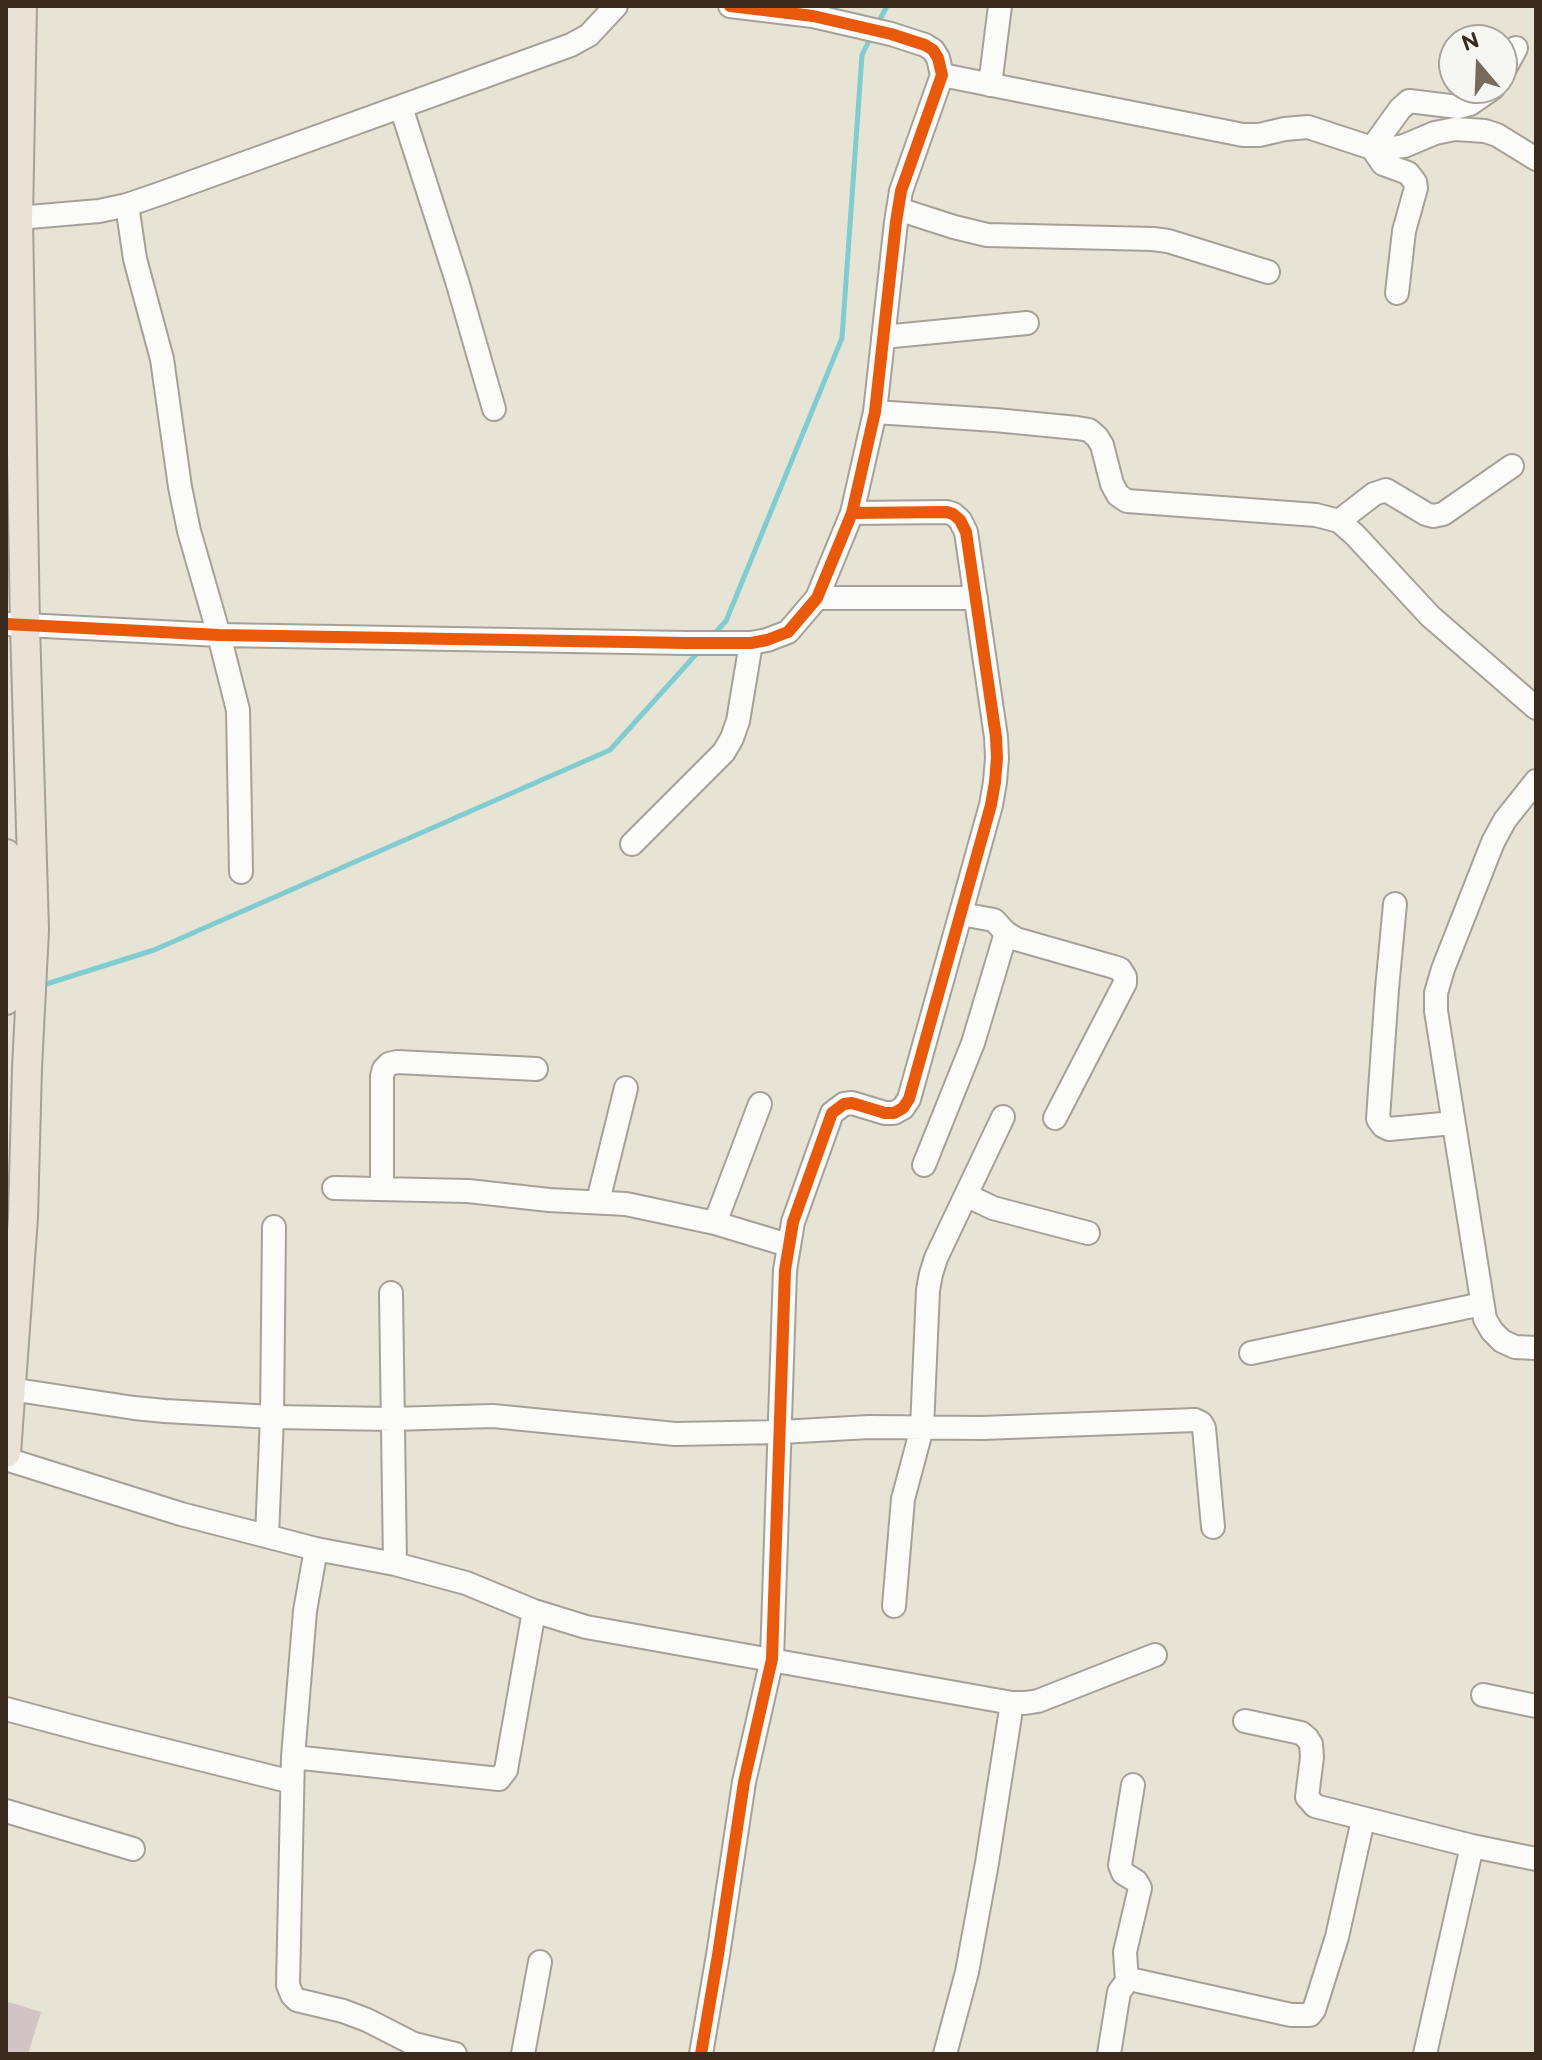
<!DOCTYPE html>
<html>
<head>
<meta charset="utf-8">
<style>
  body { margin:0 }
  #map { position:relative; width:1542px; height:2060px; overflow:hidden; background:#e7e3d5; font-family:"Balsamiq Sans",sans-serif }
  canvas { display:block }
  .frame { position:absolute; inset:0; border:8px solid #3b2a1e; pointer-events:none }
  .north { position:absolute; left:1438px; top:24px; width:80px; height:80px; box-sizing:border-box; background:#f6f6f2; border:2px solid #aba49d; border-radius:50%; rotate:341deg; font-size:22px; font-weight:700; line-height:32px; text-align:center; color:#3b2a1e }
  .north::after { content:''; display:block; margin:auto; width:28px; height:36px; background:#776b5e; clip-path:polygon(50% 0,100% 100%,50% 72%,0 100%) }
</style>
</head>
<body>
<div id="map">
<canvas width="1542" height="2060"></canvas>
<div class="frame"></div>
<div class="north">N</div>
</div>
<script>
const ctx = document.querySelector('canvas').getContext('2d');
ctx.lineJoin = 'round';
const toPath = rows => new Path2D(rows.map(r => 'M' + r).join(''));
function stroke(path, color, width, dash) { ctx.strokeStyle = color; ctx.lineWidth = width; ctx.lineCap = dash ? 'butt' : 'round'; ctx.setLineDash(dash || []); ctx.stroke(path); }
function fill(path, color) { ctx.fillStyle = color; ctx.fill(path, 'evenodd'); }
const stream = toPath([
  [878,23,887,6],
  [713,635,726,621,842,338,862,55,872,35],
  [40,986,154,950,610,750,699,651]
]);
const building = toPath([
  [6,2001,41,2012,28,2054,6,2054]
]);
const minor = toPath([
  [1502,74,1516,48],
  [942,75,1243,135,1259,135,1285,129,1308,127,1372,148,1386,149,1404,146,1435,133,1455,129,1485,131,1497,135,1536,159],
  [990,85,1000,6],
  [401,107,457,281,494,409],
  [127,205,135,259,162,359,180,487,189,531,219,635,238,710,241,872],
  [898,209,954,227,987,235,1153,239,1168,241,1268,272],
  [18,218,99,211,127,205,162,193,571,45,589,35,616,6],
  [1397,293,1404,231,1416,188,1415,182,1408,173,1383,164,1372,148,1400,109,1409,101,1458,107,1470,104,1493,88],
  [883,337,1027,323],
  [875,412,995,420,1077,428,1089,430,1097,437,1102,445,1112,484,1118,495,1127,501,1316,515,1339,521,1355,535,1430,616,1536,708],
  [1339,521,1374,494,1386,490,1426,514,1433,516,1443,514,1512,466],
  [817,598,976,598],
  [6,624,219,635,687,643,751,643,767,640,788,632,817,598,852,513,875,412,896,222,901,191,942,75,938,58,933,50,925,45,891,34,813,16,730,6],
  [1536,781,1505,820,1493,842,1443,969,1436,993,1436,1011,1485,1319,1492,1331,1502,1341,1515,1347,1536,1348],
  [632,844,724,752,732,738,738,721,751,643],
  [1395,904,1387,989,1378,1119,1383,1126,1389,1129,1453,1123],
  [961,914,994,920,1006,933,1016,939,1114,967,1120,969,1125,977,1125,983,1055,1118],
  [924,1165,973,1043,1006,933],
  [334,1188,468,1191,549,1200,626,1204,715,1223,788,1245],
  [382,1189,382,1076,384,1069,389,1064,397,1062,536,1069],
  [966,1195,993,1208,1088,1233],
  [598,1201,626,1088],
  [715,1223,760,1104],
  [391,1293,395,1564],
  [1251,1353,1482,1304],
  [10,1389,134,1408,165,1411,272,1417,392,1419,493,1416,675,1434,781,1432,869,1427,982,1428,1195,1420,1201,1423,1204,1428,1213,1527],
  [6,1459,181,1514,316,1549,395,1564,466,1583,534,1611,586,1627,1012,1703,1025,1703,1038,1701,1155,1655],
  [267,1536,272,1417,274,1227],
  [316,1549,305,1611,293,1757,288,1985,292,1995,297,2000,343,2011,367,2020,414,2044,455,2054],
  [894,1606,903,1499,922,1428,928,1290,931,1274,936,1258,1003,1117],
  [1483,1695,1536,1706],
  [6,1709,96,1733,292,1782],
  [1245,1721,1301,1733,1307,1738,1311,1744,1312,1757,1307,1797,1315,1806,1472,1846,1536,1859],
  [293,1757,499,1779,506,1770,534,1611],
  [6,1811,133,1849],
  [1127,1981,1125,1952,1140,1888,1136,1881,1123,1873,1120,1865,1133,1785],
  [523,2054,540,1962],
  [701,2054,718,1955,744,1782,772,1659,785,1270,793,1222,832,1113,844,1104,852,1103,885,1113,894,1113,903,1108,909,1099,991,805,995,782,997,758,996,737,966,532,960,520,953,514,947,512,852,513],
  [945,2054,967,1972,987,1863,1012,1703],
  [1109,2054,1119,1992,1127,1981,1134,1980,1291,2015,1310,2015,1314,2010,1337,1937,1363,1820],
  [1425,2054,1472,1846]
]);
const major = toPath([
  [6,854,9,933,6,1000],
  [6,1453,23,1217,27,1068,34,930,25,626,18,218,22,6]
]);
const cycleway = toPath([
  [6,624,219,635,687,643,751,643,767,640,788,632,817,598,852,513,875,412,896,222,901,191,942,75,938,58,933,50,925,45,891,34,813,16,730,6],
  [701,2054,718,1955,744,1782,772,1659,785,1270,793,1222,832,1113,844,1104,852,1103,885,1113,894,1113,903,1108,909,1099,991,805,995,782,997,758,996,737,966,532,960,520,953,514,947,512,852,513]
]);
stroke(stream, '#81ccd0', 5);
fill(building, '#d2c4c4');
stroke(minor, '#a6a198', 26);
stroke(major, '#a6a198', 32);
stroke(minor, '#fbfbf9', 22);
stroke(major, '#eae2d6', 28);
stroke(cycleway, '#e8590c', 12);
</script>
</body>
</html>
